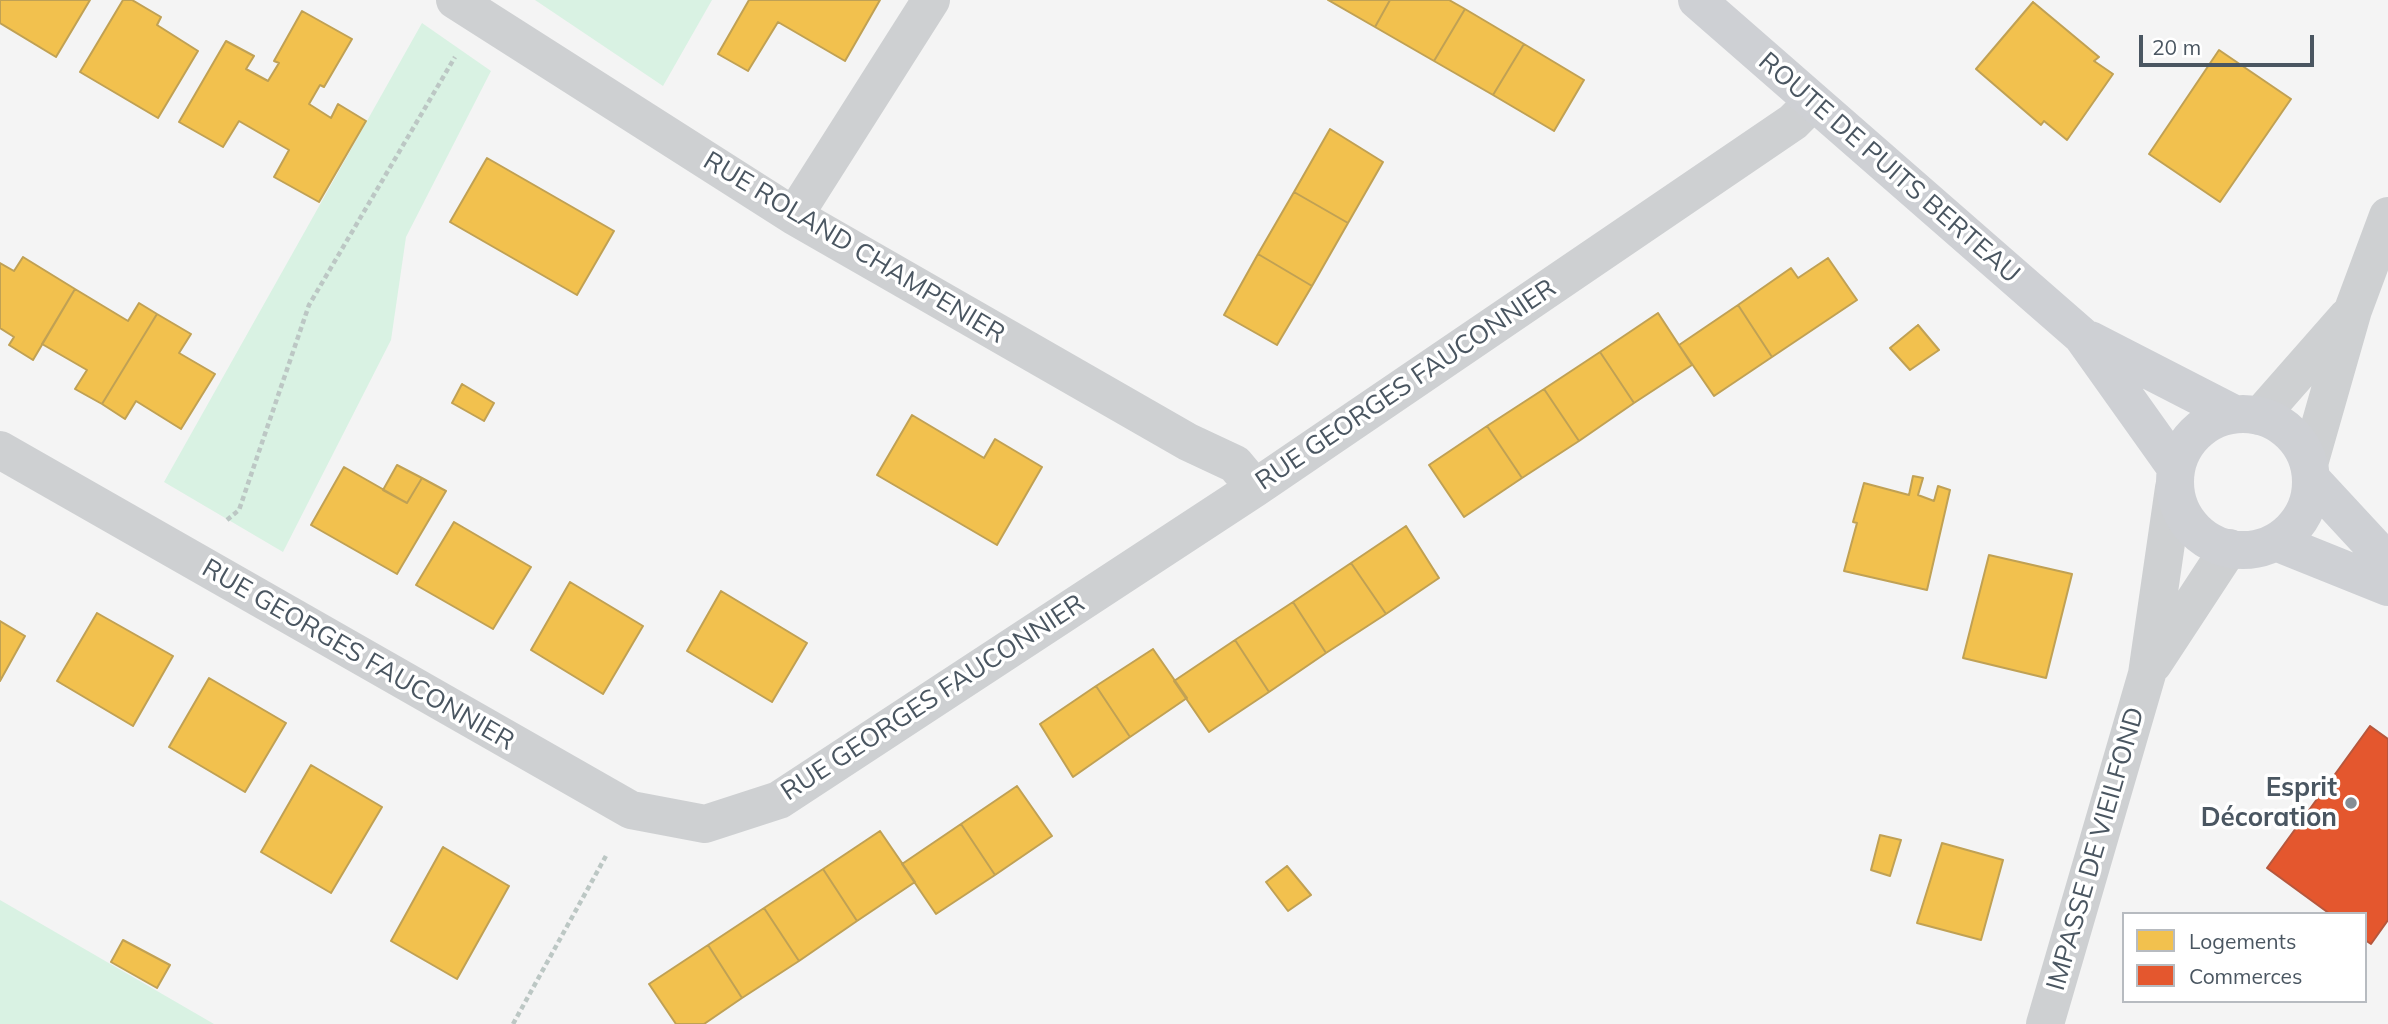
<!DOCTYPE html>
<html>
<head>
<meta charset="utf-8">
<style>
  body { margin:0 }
  #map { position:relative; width:2388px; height:1024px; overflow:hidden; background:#f4f4f4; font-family:Mulish,sans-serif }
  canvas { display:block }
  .legend { position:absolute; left:2122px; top:912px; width:245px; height:91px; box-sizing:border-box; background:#fff; border:2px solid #b7bbc0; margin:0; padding:9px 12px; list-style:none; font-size:21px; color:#4a5661 }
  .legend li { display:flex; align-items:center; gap:14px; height:35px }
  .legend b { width:35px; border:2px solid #b7bbc0 }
  .scale { position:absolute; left:2139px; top:35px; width:175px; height:32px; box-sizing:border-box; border:4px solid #4a5661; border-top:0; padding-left:9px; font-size:21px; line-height:24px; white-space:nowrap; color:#4a5661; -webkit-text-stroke:5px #fff; paint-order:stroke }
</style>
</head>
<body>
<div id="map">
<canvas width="2388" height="1024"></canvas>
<ul class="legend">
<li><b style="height:19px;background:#f2c14e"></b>Logements</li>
<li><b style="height:19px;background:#e4572e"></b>Commerces</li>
</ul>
<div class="scale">20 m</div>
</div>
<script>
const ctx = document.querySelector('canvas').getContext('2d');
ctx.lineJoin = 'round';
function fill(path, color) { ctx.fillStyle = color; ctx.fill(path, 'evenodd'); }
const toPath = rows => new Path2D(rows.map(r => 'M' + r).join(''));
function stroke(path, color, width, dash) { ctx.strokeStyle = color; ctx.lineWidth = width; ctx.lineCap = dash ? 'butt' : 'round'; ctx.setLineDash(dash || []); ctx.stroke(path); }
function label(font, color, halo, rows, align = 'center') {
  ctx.font = font + ' Mulish,sans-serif'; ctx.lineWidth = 7; ctx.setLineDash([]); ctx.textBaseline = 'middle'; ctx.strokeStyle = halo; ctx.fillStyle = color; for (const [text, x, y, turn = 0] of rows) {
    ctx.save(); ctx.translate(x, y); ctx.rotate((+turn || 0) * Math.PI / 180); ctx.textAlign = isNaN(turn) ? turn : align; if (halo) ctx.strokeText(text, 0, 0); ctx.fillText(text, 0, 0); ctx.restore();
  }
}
const green = toPath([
  [535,0,712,0,663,86],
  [422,23,491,71,406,237,391,340,283,552,164,482],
  [0,900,214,1024,0,1024]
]);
const homes = toPath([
  [0,0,90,0,56,57,0,23,0,0],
  [123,0,132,0,161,17,157,25,198,51,158,118,80,72,123,0],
  [749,0,880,0,845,61,778,22,748,71,718,54,749,0],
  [1328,0,1390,0,1375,27,1328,0],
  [1390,0,1449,0,1465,9,1434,61,1375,27,1390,0],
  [2033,2,2099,57,2094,61,2113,74,2067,140,2044,121,2041,125,1976,69,2033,2],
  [1465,9,1524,44,1493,95,1434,61,1465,9],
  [302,11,352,39,324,87,320,85,309,104,331,118,338,104,366,121,319,202,274,177,289,150,239,121,223,147,179,122,226,41,254,56,246,69,268,81,279,63,274,61,302,11],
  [1524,44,1584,80,1554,131,1493,95,1524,44],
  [2219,50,2291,99,2220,202,2149,154,2219,50],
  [1330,129,1383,162,1348,223,1294,192,1330,129],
  [487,158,614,231,577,295,450,222,487,158],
  [1294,192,1348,223,1312,286,1258,254,1294,192],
  [1258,254,1312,286,1277,345,1224,315,1258,254],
  [23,257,75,289,33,360,9,345,14,337,0,328,0,263,14,271,23,257],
  [1828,258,1857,300,1772,357,1738,305,1791,268,1798,278,1828,258],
  [75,289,128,321,139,303,157,314,102,404,75,389,87,370,42,344,75,289],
  [1738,305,1772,357,1714,396,1679,345,1738,305],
  [1658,313,1692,365,1634,403,1600,352,1658,313],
  [157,314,191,334,179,353,215,374,181,429,136,401,125,419,102,404,157,314],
  [1918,325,1939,350,1910,370,1890,348,1918,325],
  [1600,352,1634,403,1579,441,1544,389,1600,352],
  [462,384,494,403,484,421,452,403,462,384],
  [1544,389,1579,441,1522,478,1487,426,1544,389],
  [912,415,984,458,995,439,1042,467,997,545,877,475,912,415],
  [1487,426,1522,478,1464,517,1429,465,1487,426],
  [397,465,422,478,407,503,383,490,397,465],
  [344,467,407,503,422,478,446,491,397,574,311,525,344,467],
  [1913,476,1923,478,1918,495,1934,501,1938,486,1950,490,1927,590,1844,571,1857,523,1853,522,1864,483,1909,495,1913,476],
  [454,522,531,567,493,629,416,585,454,522],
  [1406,526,1439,578,1386,614,1351,563,1406,526],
  [1989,555,2072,574,2046,678,1963,658,1989,555],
  [1351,563,1386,614,1326,653,1293,602,1351,563],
  [570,582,643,626,603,694,531,650,570,582],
  [721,591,807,643,772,702,687,651,721,591],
  [1293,602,1326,653,1269,692,1235,640,1293,602],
  [97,613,173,656,133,726,57,681,97,613],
  [0,621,25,636,0,681,0,621],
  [1235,640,1269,692,1209,732,1174,681,1235,640],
  [1153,649,1187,698,1130,737,1096,686,1153,649],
  [209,678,286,723,245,792,169,747,209,678],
  [1096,686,1130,737,1073,777,1040,724,1096,686],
  [311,765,382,807,331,893,261,852,311,765],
  [1017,786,1052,836,995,875,961,824,1017,786],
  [961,824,995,875,936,914,902,864,961,824],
  [880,831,915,882,857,921,823,869,880,831],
  [1880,835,1901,840,1890,876,1871,870,1880,835],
  [1942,843,2003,860,1981,940,1917,923,1942,843],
  [443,847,509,886,457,979,391,941,443,847],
  [1287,866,1311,895,1288,911,1266,882,1287,866],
  [823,869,857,921,799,961,764,908,823,869],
  [764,908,799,961,742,998,708,945,764,908],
  [123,940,170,965,157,988,111,962,123,940],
  [708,945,742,998,704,1024,676,1024,649,984,708,945]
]);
const shops = toPath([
  [2370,726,2388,739,2388,920,2371,944,2365,940,2365,914,2330,914,2267,868,2370,726]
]);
const path = toPath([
  [227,520,239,510,309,305,455,57],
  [513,1024,607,854]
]);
const street = toPath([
  [455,0,794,216,1188,442,1235,464,1255,488],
  [794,216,931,0],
  [2260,416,2347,317],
  [0,450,631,810,705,824,779,800,1255,488,1793,122,1813,102],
  [2309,464,2353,310,2388,216],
  [2153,664,2229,548],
  [2045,1024,2147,674,2174,488]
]);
const secondary = toPath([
  [1697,0,2082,336,2176,468],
  [2090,340,2234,414],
  '2175 482a68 68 0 1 1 136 0a68 68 0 1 1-136 0Z',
  [2312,480,2388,562],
  [2276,542,2388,587]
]);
const markers = [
  [2351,803,7,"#868d94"]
];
const streetNames = [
  ["ROUTE DE PUITS BERTEAU",1889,168,41],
  ["RUE ROLAND CHAMPENIER",854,248,31],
  ["RUE GEORGES FAUCONNIER",1406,385,-34],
  ["RUE GEORGES FAUCONNIER",358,655,30],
  ["RUE GEORGES FAUCONNIER",933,698,-33],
  ["IMPASSE DE VIEILFOND",2096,849,-74]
];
const poiNames = [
  ["Esprit",2337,788],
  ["Décoration",2337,818]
];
fill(green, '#d9f2e3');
fill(homes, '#f2c14e');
stroke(homes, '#c0a154', 2);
fill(shops, '#e4572e');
stroke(shops, '#b6573d', 2);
stroke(path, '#bcc7c4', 4.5, [5, 3.5]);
stroke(street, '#ced0d2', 38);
stroke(secondary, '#ced0d4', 38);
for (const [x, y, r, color] of markers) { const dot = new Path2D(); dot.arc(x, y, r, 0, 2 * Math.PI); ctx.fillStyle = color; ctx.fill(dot); stroke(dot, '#fff', 2.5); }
label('26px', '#4a5661', '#fff', streetNames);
label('bold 26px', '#4a5661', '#fff', poiNames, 'right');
</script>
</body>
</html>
